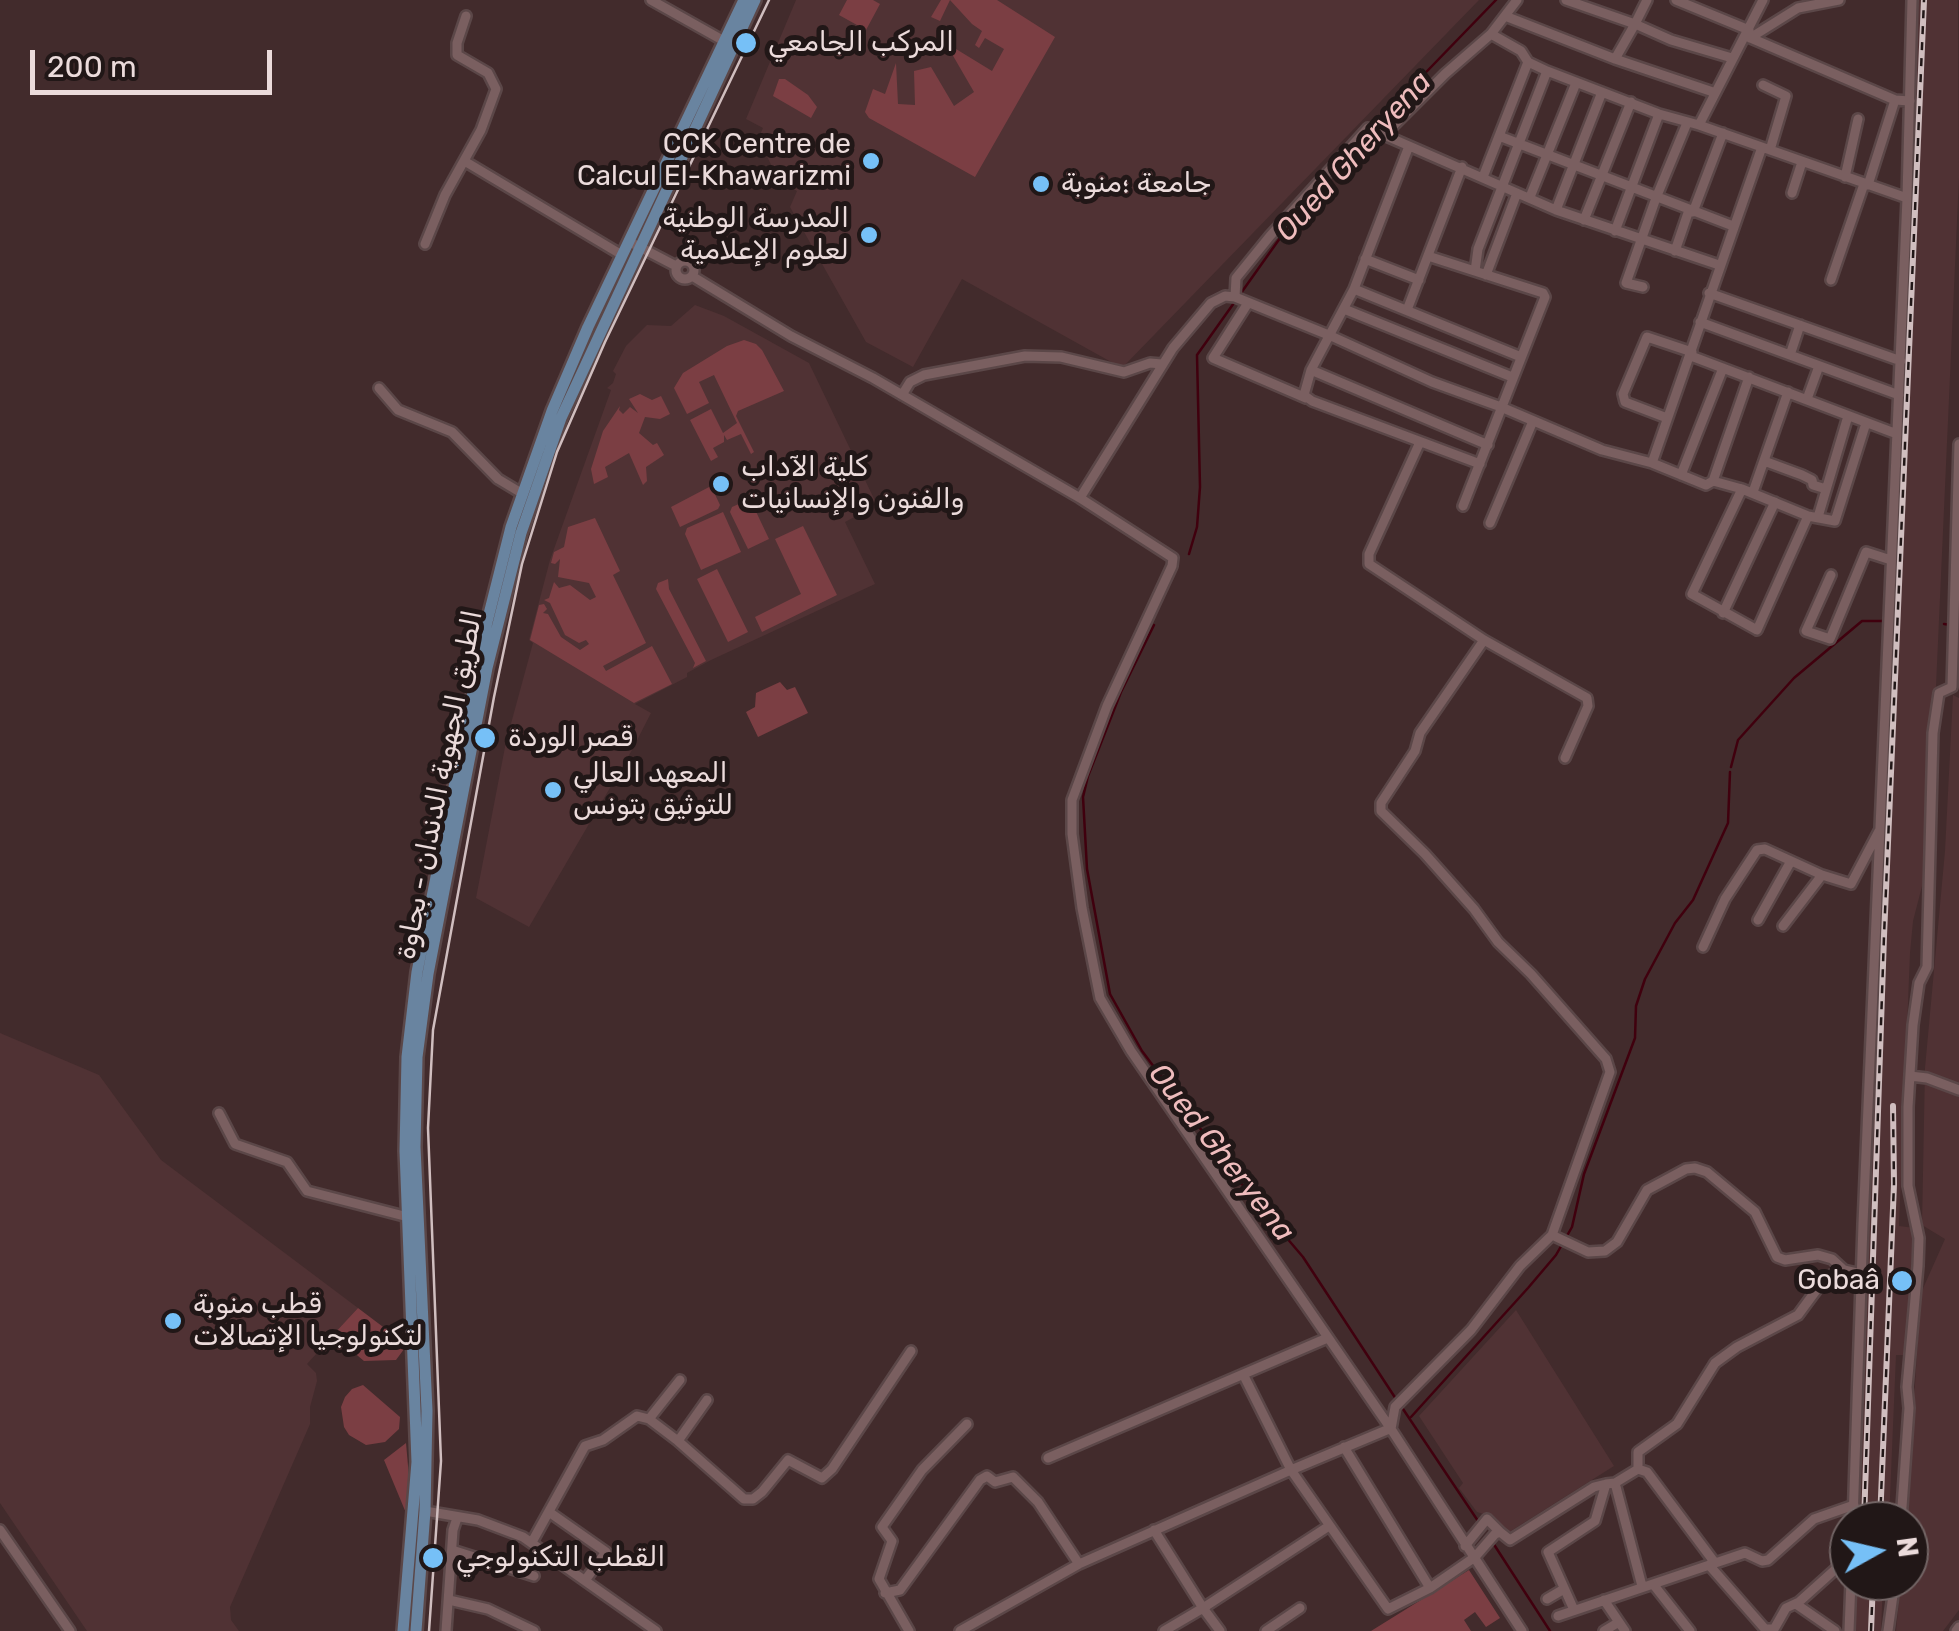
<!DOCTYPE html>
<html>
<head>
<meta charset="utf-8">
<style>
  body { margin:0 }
  #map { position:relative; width:1959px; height:1631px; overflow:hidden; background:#422b2c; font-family:Rubik,sans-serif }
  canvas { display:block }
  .north { position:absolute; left:1829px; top:1501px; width:100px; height:100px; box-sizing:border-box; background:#211717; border:2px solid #726565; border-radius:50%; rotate:82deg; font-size:28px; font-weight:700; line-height:40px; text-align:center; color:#ebdbdb }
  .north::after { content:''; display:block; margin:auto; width:35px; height:45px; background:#76c0f7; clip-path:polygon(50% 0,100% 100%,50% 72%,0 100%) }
  .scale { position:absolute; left:30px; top:50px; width:242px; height:45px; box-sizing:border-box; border:5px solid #ebdbdb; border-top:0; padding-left:12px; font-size:30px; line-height:35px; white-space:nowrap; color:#ebdbdb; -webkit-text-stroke:8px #211717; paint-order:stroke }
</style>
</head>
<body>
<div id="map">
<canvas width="1959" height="1631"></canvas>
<div class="north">N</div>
<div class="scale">200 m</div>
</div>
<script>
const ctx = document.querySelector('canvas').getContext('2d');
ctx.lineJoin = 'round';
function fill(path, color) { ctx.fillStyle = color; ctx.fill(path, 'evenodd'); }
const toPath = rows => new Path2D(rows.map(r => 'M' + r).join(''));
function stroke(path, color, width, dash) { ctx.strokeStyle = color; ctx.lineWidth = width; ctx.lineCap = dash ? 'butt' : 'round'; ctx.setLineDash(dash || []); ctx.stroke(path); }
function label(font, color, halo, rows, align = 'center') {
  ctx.font = font + ' Rubik,"Noto Sans Arabic",sans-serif'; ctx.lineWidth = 10; ctx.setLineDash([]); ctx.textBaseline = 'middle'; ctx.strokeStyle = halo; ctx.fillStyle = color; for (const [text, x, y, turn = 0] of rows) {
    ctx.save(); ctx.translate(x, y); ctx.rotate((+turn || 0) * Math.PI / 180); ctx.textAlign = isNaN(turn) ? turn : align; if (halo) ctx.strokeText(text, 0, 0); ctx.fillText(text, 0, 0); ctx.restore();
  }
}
const built = toPath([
  [796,0,1479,0,1122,368,962,279,913,367,866,342,790,207,797,191,780,182,758,139,763,128,746,119],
  [1918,0,1958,0,1959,177,1928,863,1913,921,1910,953,1899,1226,1915,1228,1909,1355,1896,1355,1889,1521,1857,1521],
  [695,305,724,316,809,363,877,505,845,522,875,584,711,660,687,673,687,677,635,704,651,713,632,750,529,927,476,898,506,742,533,643,529,640,550,560,611,390,607,388,613,383,616,374,613,371,626,346,647,325,671,326],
  [1953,695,1959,698,1959,1610,1943,1631,1896,1631,1901,1581,1909,1581,1909,1521,1906,1521,1921,1293,1945,1239,1922,1225,1925,1068,1945,851],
  [0,1033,99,1075,161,1160,358,1308,307,1364,316,1373,317,1381,310,1407,310,1424,230,1607,231,1620,239,1631,87,1631,0,1503],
  [1516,1310,1614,1466,1506,1534,1490,1516,1477,1512,1459,1488,1463,1483,1419,1416],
  [1855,1581,1883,1581,1881,1631,1853,1631]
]);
const green = toPath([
  [847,0,873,0,880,4,866,30,839,15],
  [941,0,997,0,1055,37,975,177,869,118,865,112,873,89,885,94,896,63,898,104,915,105,914,71,931,67,954,106,974,92,952,54,956,49,992,71,1004,49,985,38,979,48,975,45,982,31,972,24,950,0,940,21,931,17],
  [779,79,785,79,808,95,817,107,811,118,773,96],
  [744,340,756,344,762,350,784,391,738,411,736,416,754,452,751,454,741,434,727,440,724,435,724,442,713,448,718,457,711,461,690,420,711,409,723,433,737,423,714,375,699,382,709,403,687,414,674,388,683,373,727,346],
  [640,394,652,400,661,396,670,414,660,419,645,417,639,433,653,445,657,443,664,455,646,467,647,481,643,485,629,453,605,467,608,477,594,484,591,469,603,431,620,406,619,410,623,414,630,407,638,413,629,399],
  [711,486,720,505,718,509,680,527,671,507],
  [750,499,769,539,748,549,730,512,732,507],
  [723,512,741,552,701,570,685,534,687,528],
  [595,518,620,571,613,575,646,643,603,666,606,671,652,646,672,684,634,703,530,640,539,605,544,604,547,609,543,613,548,614,561,637,580,650,589,644,586,640,579,643,565,635,550,603,544,600,549,598,554,582,559,588,570,585,590,600,596,597,589,583,558,577,560,559,555,564,551,563,554,552,564,547,568,527],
  [803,526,837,595,762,632,755,617,801,594,775,539],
  [717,569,748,632,728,642,697,579],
  [668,579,669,589,706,661,693,668,695,663,656,589,658,583],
  [780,682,787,690,795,687,808,713,758,737,746,712,755,707,756,693],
  [358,1308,407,1345,396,1360,364,1361,333,1335],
  [363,1385,400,1417,399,1429,385,1442,366,1445,349,1435,344,1427,341,1407,345,1397,352,1389],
  [406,1443,409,1477,406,1513,384,1460],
  [1469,1570,1500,1618,1486,1627,1475,1612,1464,1620,1471,1631,1371,1631]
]);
const stream = toPath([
  [1372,128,1496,0],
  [1189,554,1197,527,1200,487,1197,355,1295,217,1341,164],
  [1944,624,1958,626],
  [1154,625,1121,692,1088,776,1083,797,1087,869,1110,994,1142,1051,1251,1196,1303,1257,1396,1399],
  [1731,767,1738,740,1794,678,1862,621,1882,621],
  [1401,1406,1480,1524],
  [1411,1417,1528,1288,1556,1255,1572,1227,1584,1174,1635,1038,1636,1006,1645,979,1675,923,1693,900,1728,823,1730,772],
  [1493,1543,1550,1631]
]);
const canal = toPath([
  [1957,644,1959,617]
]);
const minor = toPath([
  [651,0,724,41],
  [1566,0,1635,24,1615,59],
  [1647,0,1635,24,1671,40,1732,58],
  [1676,0,1749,30],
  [1763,0,1699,125,1907,198],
  [1505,16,1615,59,1713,92],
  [1491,34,1521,51,1528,62,1547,71,1659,114,1699,125],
  [1746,36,1895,100,1910,101],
  [1750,38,1798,8,1839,0],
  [1763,85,1786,96,1770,150],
  [1384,135,1556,210,1719,265],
  [1499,136,1733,226],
  [1409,146,1354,289,1311,370,1304,395,1312,401,1480,464],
  [466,162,622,255],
  [1483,177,1528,62],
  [1845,177,1858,119],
  [1868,185,1895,100],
  [1792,193,1802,162],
  [1530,197,1576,83],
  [1556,210,1602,92],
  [1693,212,1723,133],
  [1584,220,1631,102],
  [1615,231,1659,114],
  [630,242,676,266],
  [425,244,445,195,481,130,496,89,488,73,457,55,457,43,466,16],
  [1675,251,1689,210],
  [1428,256,1543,293,1545,297,1463,506],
  [1365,259,1419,280],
  '676 270a9 9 0 1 1 18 0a9 9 0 1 1-18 0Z',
  [1475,271,1478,249,1547,71],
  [1486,275,1517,193],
  [692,276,791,336,873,378,1080,498,1173,558,1172,566,1107,706,1072,800,1072,834,1082,908,1100,998,1131,1051,1391,1429,1522,1631],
  [1831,280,1864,184],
  [1643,287,1626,283,1656,198,1687,123],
  [1354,289,1521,357],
  [1709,293,1901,361],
  [1235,297,1236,278,1270,236,1368,128,1384,135,1445,74,1491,34,1517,0],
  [1248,303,1213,358,1306,398],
  [1344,309,1512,377],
  [1407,310,1462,167],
  [1700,322,1899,395],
  [1790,355,1800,325],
  [1691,356,1897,434],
  [1311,370,1488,445],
  [379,388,398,410,452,432,498,479,523,494],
  [902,395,910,382,924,375,1025,356,1061,357,1124,372,1150,363,1162,364],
  [1807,399,1819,366],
  [1667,418,1625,402,1623,394,1647,337,1692,352],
  [1420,442,1369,554,1369,564,1484,640,1587,698,1588,706,1565,758],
  [1764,461,1802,475,1812,480,1813,485,1826,489],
  [1652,463,1762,147],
  [1681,475,1723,368],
  [1713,481,1742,489],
  [1753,492,1788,392],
  [1080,498,1173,348,1211,303,1225,296,1235,297,1331,336,1432,382,1501,407,1602,450,1652,463,1706,485,1713,481,1749,377],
  [1808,516,1757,630,1692,594,1742,489,1808,516,1835,521,1866,423],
  [1818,517,1848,416],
  [1490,523,1533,421],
  [1831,575,1806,631,1830,639,1866,552,1891,560],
  [1723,613,1775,502],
  [1758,920,1791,861],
  [1783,926,1822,875],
  [1703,947,1725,899,1757,850,1765,849,1822,875,1851,884,1879,831],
  [1910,1076,1927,1078,1959,1090],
  [219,1113,235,1144,287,1162,307,1191,408,1217],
  [1552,1235,1588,1252,1605,1251,1617,1242,1647,1190,1686,1169,1695,1168,1707,1172,1755,1212,1777,1257,1785,1260,1818,1255,1832,1259,1844,1270],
  [649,1419,680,1380],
  [1389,1429,1291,1470,1388,1609,1430,1588,1475,1557,1495,1534,1500,1532,1510,1540,1594,1487,1606,1484,1615,1483,1642,1586],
  [1391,1429,1395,1407,1471,1330,1520,1266,1552,1235,1610,1072,1606,1059,1531,974,1498,942,1474,909,1425,854,1381,811,1381,803,1415,751,1420,733,1484,640],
  [678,1441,707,1400],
  [1344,1447,1430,1588],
  [1048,1458,1325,1339],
  [1638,1469,1638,1452,1677,1424,1715,1363,1737,1347,1798,1315,1826,1277,1844,1270,1861,1274],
  [1615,1483,1638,1469,1647,1472,1715,1563],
  [425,1511,478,1520,523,1537,656,1631],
  [549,1512,606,1552,586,1579],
  [1853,1521,1863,1224,1907,198,1912,0],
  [1901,1521,1909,1408,1907,1387,1918,1266,1919,1238,1908,1186,1908,1107,1913,1025,1919,983,1927,967,1933,733,1939,693,1952,687,1959,444],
  [0,1530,70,1631],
  [1154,1530,1203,1608,1164,1631],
  [532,1542,585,1446,603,1440,637,1416,649,1419,678,1441,744,1499,753,1499,762,1492,788,1460,822,1478,832,1469,911,1351],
  [1465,1546,1487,1519,1500,1532],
  [452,1550,534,1576],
  [1709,1565,1765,1629,1773,1629],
  [1653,1584,1745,1553,1762,1561,1768,1560,1814,1519,1854,1505],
  [885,1593,900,1590,980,1480,987,1476,995,1482,1013,1477,1038,1502,1079,1564],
  [1547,1599,1564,1589],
  [449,1600,488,1609,534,1631],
  [1604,1600,1625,1631],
  [1796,1604,1835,1631],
  [1574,1610,1548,1552,1595,1521,1606,1484],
  [1558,1616,1653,1584,1690,1631],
  [446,1631,453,1530,457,1518],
  [909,1631,879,1579,892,1541,882,1527,922,1470,967,1424],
  [960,1631,1079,1564,1291,1470,1243,1374],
  [1220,1631,1203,1608,1329,1526],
  [1266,1631,1300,1608],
  [1604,1631,1619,1622],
  [1773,1631,1786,1608,1799,1602,1849,1557],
  [1849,1631,1851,1581],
  [1888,1631,1895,1581],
  [1956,1631,1959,1627]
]);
const major = toPath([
  [403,1631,417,1462,405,1151,407,1057,417,972,487,622,511,527,552,411,588,327,744,0],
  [416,1631,425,1511,427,1411,415,1147,417,1057,428,974,487,668,521,533,561,418,755,0]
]);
const tram = toPath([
  [429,1631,441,1461,428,1128,433,1030,494,697,522,564,557,452,605,342,769,0]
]);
const rail = toPath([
  [1864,1521,1884,936,1924,0],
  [1880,1521,1894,1184,1893,1106],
  [1871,1631,1873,1581]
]);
const markers = [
  [746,43,12,"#76c0f7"],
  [871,161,10,"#76c0f7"],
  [1041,184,10,"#76c0f7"],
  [869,235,10,"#76c0f7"],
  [721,484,10,"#76c0f7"],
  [485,738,12,"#76c0f7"],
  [553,790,10,"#76c0f7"],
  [1902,1281,12,"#76c0f7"],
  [173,1321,10,"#76c0f7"],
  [433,1558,12,"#76c0f7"]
];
const poiNames = [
  ["المركب الجامعي",768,43],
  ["CCK Centre de",851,145,"right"],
  ["Calcul El-Khawarizmi",851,177,"right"],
  ["جامعة ؛منوبة",1061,184],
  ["المدرسة الوطنية",849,219,"right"],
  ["لعلوم الإعلامية",849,251,"right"],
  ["كلية الآداب",741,468],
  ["والفنون والإنسانيات",741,500],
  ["قصر الوردة",508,738],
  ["المعهد العالي",573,774],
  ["للتوثيق بتونس",573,806],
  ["Gobaâ",1880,1281,"right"],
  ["قطب منوبة",193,1305],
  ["لتكنولوجيا الإتصالات",193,1337],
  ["القطب التكنولوجي",456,1558]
];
const streetNames = [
  ["الطريق الجهوية الدندان - بجاوة",440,785,-79]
];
const waterNames = [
  ["Oued Gheryena",1354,157,-48],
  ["Oued Gheryena",1221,1153,52]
];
fill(built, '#503234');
fill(green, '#7b3e43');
stroke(stream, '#40000e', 2.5);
stroke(canal, '#40000e', 9);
stroke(minor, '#5b4748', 14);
stroke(major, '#5b4748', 16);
stroke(minor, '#7a5f60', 9);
stroke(major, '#6984a0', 11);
stroke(tram, '#d0bebf', 2.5);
stroke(rail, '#d0bebf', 6);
stroke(rail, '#211717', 2.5, [8]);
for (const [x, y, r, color] of markers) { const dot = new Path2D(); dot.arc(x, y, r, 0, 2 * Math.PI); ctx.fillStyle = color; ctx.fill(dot); stroke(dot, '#211717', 4); }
label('28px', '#ebdbdb', '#211717', poiNames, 'left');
label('28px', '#ebdbdb', '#211717', streetNames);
label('italic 30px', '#efbcbd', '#211717', waterNames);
</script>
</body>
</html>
